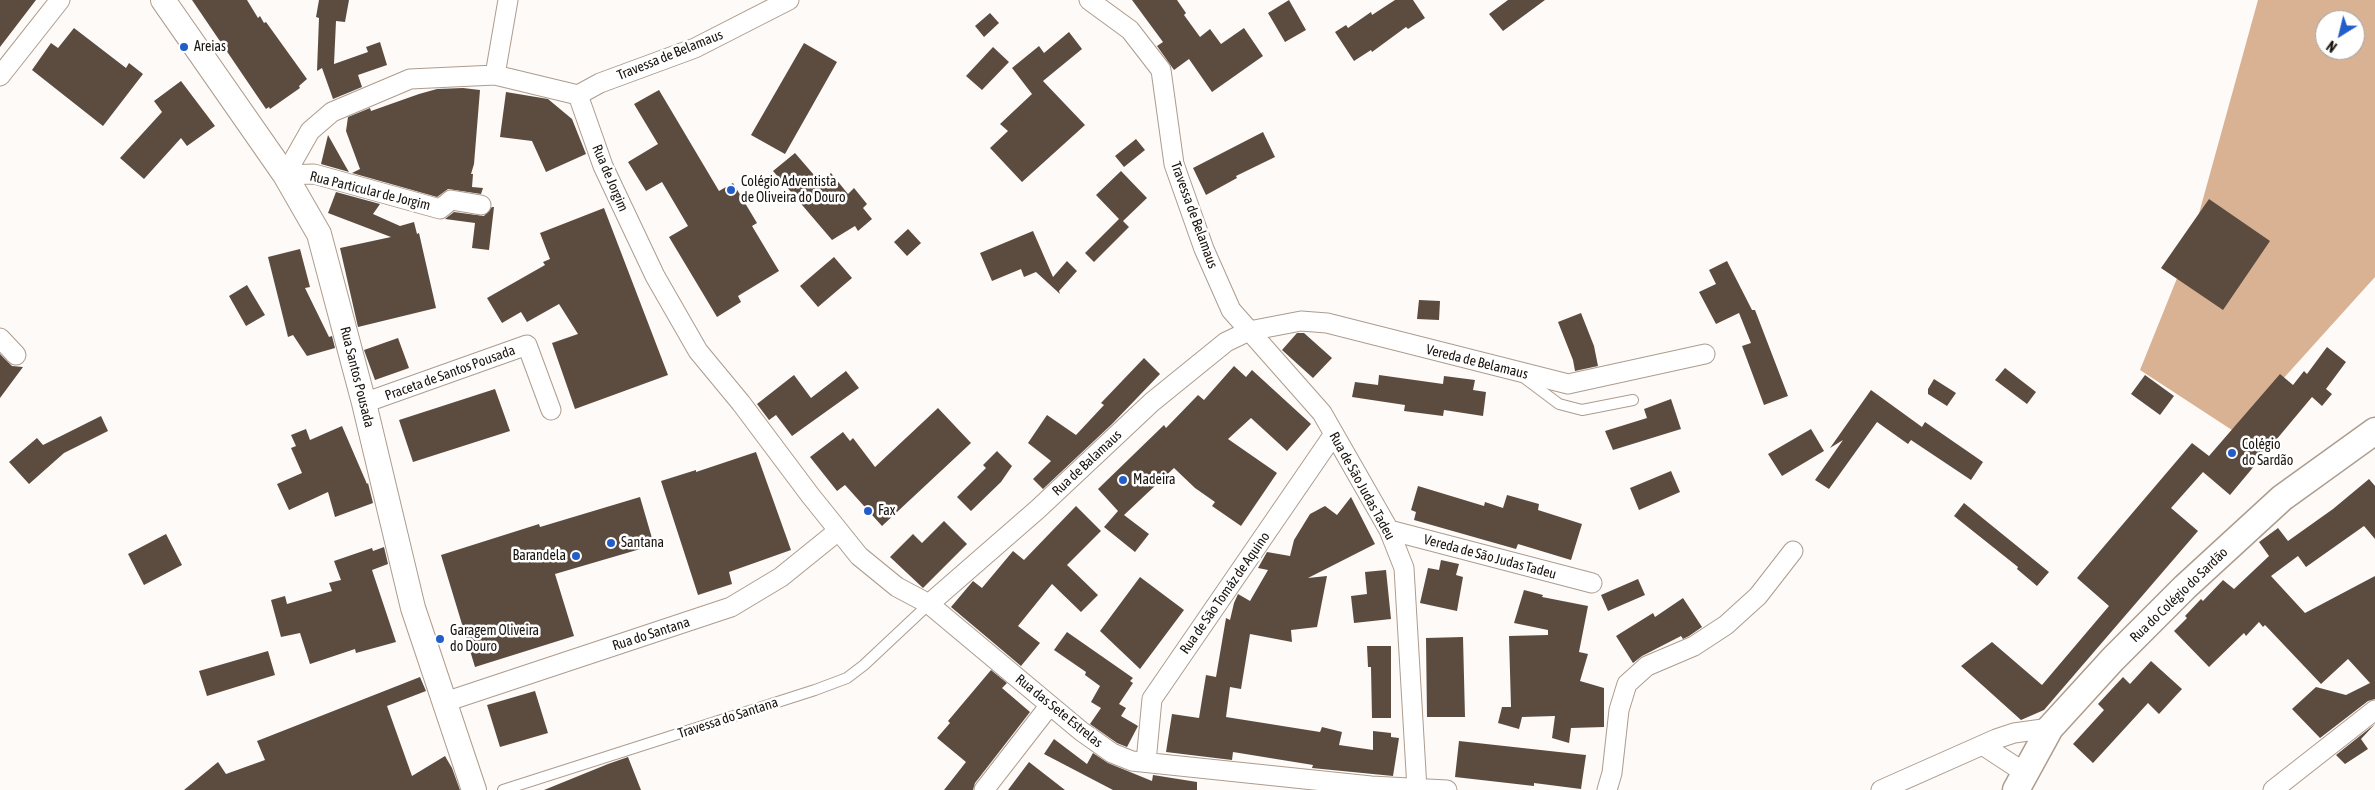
<!DOCTYPE html>
<html>
<head>
<meta charset="utf-8">
<style>
  body { margin:0 }
  #map { position:relative; width:2375px; height:790px; overflow:hidden; background:#fdfaf7; font-family:"Asap Condensed",sans-serif }
  canvas { display:block }
  .north { position:absolute; left:2315px; top:10px; width:50px; height:50px; box-sizing:border-box; background:#fff; border:1px solid #a3a19f; border-radius:50%; rotate:216deg; font-size:14px; font-weight:700; line-height:20px; text-align:center; color:#1a140f }
  .north::after { content:''; display:block; margin:auto; width:18px; height:22px; background:#225dca; clip-path:polygon(50% 0,100% 100%,50% 72%,0 100%) }
</style>
</head>
<body>
<div id="map">
<canvas width="2375" height="790"></canvas>
<div class="north">N</div>
</div>
<script>
const ctx = document.querySelector('canvas').getContext('2d');
ctx.lineJoin = 'round';
function fill(path, color) { ctx.fillStyle = color; ctx.fill(path, 'evenodd'); }
const toPath = rows => new Path2D(rows.map(r => 'M' + r).join(''));
function stroke(path, color, width, dash) { ctx.strokeStyle = color; ctx.lineWidth = width; ctx.lineCap = dash ? 'butt' : 'round'; ctx.setLineDash(dash || []); ctx.stroke(path); }
function label(font, color, halo, rows, align = 'center') {
  ctx.font = font + ' "Asap Condensed",sans-serif'; ctx.lineWidth = 5; ctx.setLineDash([]); ctx.textBaseline = 'middle'; ctx.strokeStyle = halo; ctx.fillStyle = color; for (const [text, x, y, turn = 0] of rows) {
    ctx.save(); ctx.translate(x, y); ctx.rotate((+turn || 0) * Math.PI / 180); ctx.textAlign = isNaN(turn) ? turn : align; if (halo) ctx.strokeText(text, 0, 0); ctx.fillText(text, 0, 0); ctx.restore();
  }
}
const forest = toPath([
  [2258,0,2375,0,2375,277,2235,432,2140,370,2190,246],
  [2325,20,2355,20,2355,50,2325,50]
]);
const building = toPath([
  [0,0,36,0,0,47],
  [192,0,247,0,258,18,260,16,264,23,266,22,307,79,299,86,300,88,270,109,269,107,266,109],
  [319,0,349,0,345,22,336,21,334,64,368,52,366,47,380,42,387,65,358,75,362,87,333,99,322,68,317,71,319,18,316,17],
  [1132,0,1177,0,1186,13,1184,15,1200,37,1210,29,1221,44,1244,28,1263,56,1212,92,1189,59,1174,70,1157,46,1163,42],
  [1289,0,1306,30,1285,42,1268,13],
  [1395,0,1413,0,1425,18,1408,29,1406,27,1372,52,1371,50,1354,61,1335,32,1346,25,1348,28,1371,12,1372,15],
  [1508,0,1545,0,1503,31,1489,14],
  [990,13,999,23,984,37,975,26],
  [74,28,126,68,129,63,143,74,103,126,32,70,51,43,58,48],
  [1069,32,1082,49,1043,81,1085,125,1022,182,990,148,1008,131,1000,124,1032,94,1012,68,1039,46,1044,53],
  [804,43,837,62,785,154,751,135],
  [993,47,1009,62,982,90,966,76],
  [181,81,215,126,187,146,181,138,144,179,120,158,162,112,154,101],
  [463,88,480,90,474,164,471,174,473,174,472,187,483,188,481,194,448,189,437,197,352,173,360,169,346,131,348,117,370,108,371,111,419,94,437,89],
  [659,90,719,191,733,183,757,223,752,226,779,271,738,296,741,302,717,317,669,237,688,226,662,182,646,191,628,162,658,144,634,104],
  [506,92,548,99,572,119,586,154,546,172,532,141,500,137],
  [1263,132,1275,157,1236,176,1237,178,1206,195,1193,168],
  [328,135,346,167,349,172,321,164],
  [1136,139,1145,150,1124,167,1115,156],
  [795,153,820,182,831,173,848,194,854,188,867,204,863,208,872,219,858,231,855,226,832,240,773,171],
  [1121,171,1147,198,1123,221,1129,227,1094,262,1085,253,1119,219,1096,195],
  [336,192,380,204,373,214,400,226,414,222,417,234,419,233,436,308,358,327,340,248,391,237,328,213],
  [2209,199,2270,241,2223,310,2161,268],
  [492,207,494,207,489,250,472,248,475,223,445,219,454,212,484,216],
  [604,208,668,375,575,409,552,343,578,334,559,304,527,322,521,312,502,323,487,298,545,265,543,262,550,259,540,233],
  [908,229,921,243,907,256,894,242],
  [1033,231,1053,277,1067,261,1077,271,1059,291,1060,294,1036,272,1024,277,1021,269,992,281,980,253],
  [300,249,310,287,305,288,329,337,332,336,335,348,307,356,293,335,288,337,268,257],
  [834,257,852,278,818,307,800,286],
  [1727,261,1752,310,1755,310,1788,396,1764,405,1742,346,1751,343,1739,313,1716,324,1699,292,1716,284,1709,270],
  [247,285,265,315,246,326,229,296],
  [1419,300,1440,301,1439,320,1417,319],
  [1581,313,1594,346,1598,366,1575,371,1573,360,1558,322],
  [1297,333,1304,333,1332,358,1313,378,1282,350],
  [398,338,409,368,375,380,364,350],
  [2327,347,2346,362,2326,389,2332,394,2322,406,2312,397,2230,495,2203,472,2171,508,2198,531,2044,710,2021,720,1961,666,1992,642,2042,685,2109,606,2077,578,2192,443,2209,456,2280,374,2293,385,2304,371,2307,374],
  [0,354,12,366,23,367,0,398],
  [1144,358,1160,374,1112,424,1043,489,1033,479,1051,461,1028,443,1047,415,1076,435,1104,405,1101,403],
  [1234,366,1246,377,1252,370,1311,424,1287,451,1251,418,1228,439,1277,473,1241,526,1212,506,1215,502,1195,488,1174,468,1124,515,1149,534,1135,552,1104,527,1118,511,1098,489,1164,425,1166,428,1198,395,1204,400],
  [2005,368,2036,392,2027,404,1995,380],
  [846,371,859,388,792,436,776,415,769,420,757,404,794,375,811,398],
  [1379,375,1443,384,1444,376,1475,380,1473,390,1486,392,1483,416,1444,410,1443,416,1404,411,1405,405,1352,397,1355,382,1378,385],
  [2145,375,2174,396,2160,415,2131,394],
  [1934,379,1956,393,1947,406,1928,394,1928,389],
  [495,389,510,431,413,462,399,420],
  [1871,390,1922,427,1925,422,1983,462,1971,480,1911,440,1908,444,1877,422,1829,489,1815,480,1843,440,1830,448],
  [1671,399,1681,429,1613,450,1605,431,1647,418,1644,409],
  [938,408,971,443,882,526,845,485,837,491,810,457,843,432,850,441,853,438,875,467],
  [101,416,108,431,64,453,29,484,9,462,37,438,43,445],
  [342,426,367,484,368,483,373,503,335,517,328,492,289,510,277,484,302,473,291,448,296,446,291,435,306,429,310,440],
  [1811,429,1824,451,1782,476,1768,454],
  [997,451,1012,466,1001,482,971,511,957,497,986,468,983,465],
  [756,452,791,550,729,572,732,584,698,595,661,481,696,470,696,472],
  [1671,471,1680,492,1639,510,1630,488],
  [2369,479,2375,486,2375,539,2364,526,2306,567,2298,556,2271,576,2305,613,2375,576,2375,699,2368,701,2320,738,2292,709,2316,687,2346,695,2370,683,2348,659,2321,684,2265,625,2263,627,2259,622,2246,636,2244,633,2209,667,2174,631,2187,618,2185,616,2201,599,2203,601,2223,580,2234,589,2269,556,2259,542,2278,528,2288,541,2333,509],
  [1418,486,1484,506,1485,502,1503,508,1507,495,1539,504,1538,510,1582,524,1571,560,1518,544,1516,549,1414,520,1416,512,1411,510],
  [640,497,654,545,555,574,574,636,475,667,441,555,539,524,540,527],
  [1351,497,1375,544,1308,578,1327,576,1317,627,1291,630,1292,642,1250,634,1241,689,1230,687,1226,717,1320,732,1322,727,1342,732,1339,745,1373,750,1373,731,1391,733,1391,737,1399,738,1393,776,1312,768,1313,765,1233,752,1232,760,1166,752,1172,714,1199,718,1206,675,1216,677,1226,618,1230,620,1234,603,1238,594,1250,601,1268,570,1258,568,1267,552,1290,556,1294,540,1310,514,1325,506,1337,515],
  [1964,503,2049,572,2037,586,2017,569,2018,567,1954,516],
  [1076,506,1101,531,1067,565,1098,595,1081,612,1052,584,1018,626,1040,643,1021,666,951,607,973,581,982,588,1013,551,1024,560],
  [944,521,967,544,923,588,890,557,913,534,922,543],
  [166,534,182,565,144,585,128,554],
  [384,547,388,564,372,570,396,642,356,653,355,649,310,664,300,633,281,637,271,600,285,596,287,604,332,591,329,583,341,580,334,561,372,548,373,551],
  [1441,560,1459,564,1456,575,1463,577,1457,611,1420,603,1428,568,1439,570],
  [1386,570,1391,619,1354,623,1351,596,1367,594,1365,572],
  [1140,577,1184,610,1140,669,1100,631],
  [1638,579,1645,595,1608,611,1601,595],
  [1524,590,1543,595,1542,597,1588,606,1579,652,1588,654,1580,681,1604,688,1604,727,1571,728,1569,743,1552,738,1555,716,1522,717,1519,729,1498,723,1502,707,1511,707,1509,636,1548,635,1548,630,1514,623],
  [1683,598,1702,627,1689,636,1683,639,1681,636,1642,656,1633,663,1616,636,1653,613,1655,617],
  [1067,632,1133,678,1130,681,1133,683,1119,704,1126,708,1121,716,1138,726,1127,747,1117,743,1090,724,1101,708,1091,702,1100,686,1085,675,1086,672,1054,650],
  [1463,637,1465,717,1427,717,1426,638],
  [1367,646,1391,646,1391,718,1372,718,1371,667,1368,667],
  [268,651,275,675,207,696,199,671],
  [2151,661,2182,689,2159,714,2148,703,2093,763,2073,744,2104,710,2098,704,2123,677,2130,684],
  [991,670,1007,683,1002,688,1030,712,975,783,973,790,944,790,966,762,937,738,950,723,948,721],
  [420,677,426,691,387,706,412,776,445,756,452,768,460,790,184,790,218,762,226,774,265,760,257,741],
  [535,691,548,733,500,747,487,705],
  [2375,724,2361,739,2368,749,2345,764,2336,755],
  [1054,739,1087,764,1093,753,1108,763,1152,781,1153,775,1197,782,1197,790,1113,790,1044,754],
  [1459,741,1586,755,1581,789,1534,783,1534,786,1455,777],
  [628,757,641,790,544,790,608,764],
  [1029,762,1065,790,1008,790]
]);
const service = toPath([
  [1523,377,1559,404,1582,410,1633,400],
  [503,790,815,690,847,678,864,665,929,604]
]);
const minor = toPath([
  [1089,0,1130,30,1161,70,1174,164,1204,249,1231,310,1322,413,1389,530,1404,568,1417,789],
  [495,75,508,0],
  [0,76,60,0],
  [578,95,600,83,695,48,789,0],
  [285,175,310,131,332,112,410,79,495,75,578,95,603,166,655,276,698,351,741,403,810,495,859,556,897,587,929,604,1081,731,1112,753,1132,761,1371,786,1447,790],
  [285,175,314,174,440,209,451,200,481,205],
  [0,338,16,355],
  [364,403,527,345,551,410],
  [1389,530,1592,583],
  [929,604,1038,509,1152,402,1226,342,1249,331,1301,321,1327,323,1568,384,1705,354],
  [445,702,731,607,781,577,838,531],
  [1984,746,2025,773],
  [1146,762,1152,699,1334,434],
  [984,790,1050,705],
  [1607,790,1612,773,1619,710,1627,684,1647,666,1694,646,1726,625,1758,596,1793,551],
  [1881,790,1996,739,2014,733,2050,728],
  [2273,790,2375,710]
]);
const tertiary = toPath([
  [163,0,285,175,319,234,364,403,413,608,474,790]
]);
const secondary = toPath([
  [2016,790,2050,728,2113,659,2185,587,2282,498,2375,431]
]);
const markers = [
  [184,47,5,"#225dca"],
  [731,190,5,"#225dca"],
  [2232,453,5,"#225dca"],
  [1123,480,5,"#225dca"],
  [868,511,5,"#225dca"],
  [611,543,5,"#225dca"],
  [576,556,5,"#225dca"],
  [440,639,5,"#225dca"]
];
const poiNames = [
  ["Areias",194,47],
  ["Colégio Adventista",741,182],
  ["de Oliveira do Douro",741,198],
  ["Colégio",2242,445],
  ["do Sardão",2242,461],
  ["Madeira",1133,480],
  ["Fax",878,511],
  ["Santana",621,543],
  ["Barandela",566,556,"right"],
  ["Garagem Oliveira",450,631],
  ["do Douro",450,647]
];
const streetNames = [
  ["Travessa de Belamaus",670,55,-22],
  ["Rua de Jorgim",610,178,67],
  ["Rua Particular de Jorgim",370,191,14],
  ["Travessa de Belamaus",1194,215,70],
  ["Vereda de Belamaus",1477,362,14],
  ["Praceta de Santos Pousada",450,373,-20],
  ["Rua Santos Pousada",357,377,76],
  ["Rua de Balamaus",1087,463,-43],
  ["Rua de São Judas Tadeu",1362,486,61],
  ["Vereda de São Judas Tadeu",1490,557,15],
  ["Rua de São Tomáz de Aquino",1225,593,-55],
  ["Rua do Colégio do Sardão",2179,595,-44],
  ["Rua do Santana",651,634,-18],
  ["Rua das Sete Estrelas",1059,711,39],
  ["Travessa do Santana",728,718,-18]
];
fill(forest, '#d8b293');
fill(building, '#5c4c40');
stroke(service, '#ad9c8e', 12);
stroke(minor, '#ad9c8e', 21);
stroke(tertiary, '#ad9c8e', 26);
stroke(secondary, '#ad9c8e', 29);
stroke(service, '#fff', 10);
stroke(minor, '#fff', 19);
stroke(tertiary, '#fff', 24);
stroke(secondary, '#fff', 26);
for (const [x, y, r, color] of markers) { const dot = new Path2D(); dot.arc(x, y, r, 0, 2 * Math.PI); ctx.fillStyle = color; ctx.fill(dot); stroke(dot, '#fff', 2); }
label('14px', '#1a140f', '#fff', poiNames, 'left');
label('14px', '#1a140f', '#fff', streetNames);
</script>
</body>
</html>
